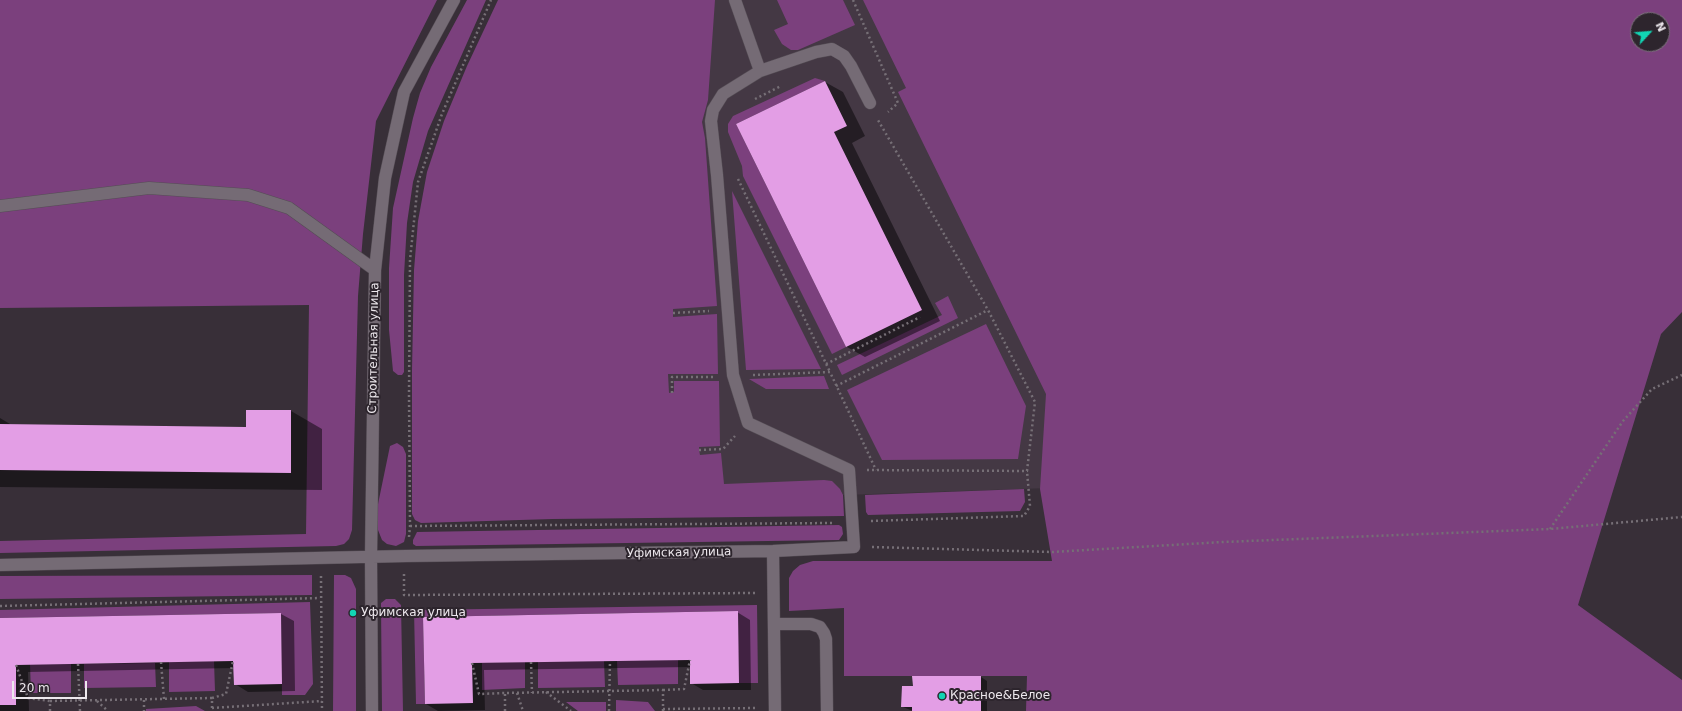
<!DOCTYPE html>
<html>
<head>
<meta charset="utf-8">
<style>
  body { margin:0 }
  #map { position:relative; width:1682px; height:711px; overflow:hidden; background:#382f38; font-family:"DejaVu Sans",sans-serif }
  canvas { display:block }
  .north { position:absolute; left:1630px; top:12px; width:40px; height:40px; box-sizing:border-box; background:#2d252d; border:1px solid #7a737a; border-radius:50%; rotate:64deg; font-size:11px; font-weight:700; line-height:16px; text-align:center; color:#ede8ed }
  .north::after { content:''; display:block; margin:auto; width:14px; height:18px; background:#11d5b4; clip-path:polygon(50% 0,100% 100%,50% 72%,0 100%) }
  .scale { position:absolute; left:12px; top:681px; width:75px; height:18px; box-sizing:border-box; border:2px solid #ede8ed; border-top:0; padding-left:5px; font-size:12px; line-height:14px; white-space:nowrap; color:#ede8ed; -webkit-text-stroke:3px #2d252d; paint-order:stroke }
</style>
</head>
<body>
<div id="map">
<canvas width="1682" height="711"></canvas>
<div class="north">N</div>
<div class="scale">20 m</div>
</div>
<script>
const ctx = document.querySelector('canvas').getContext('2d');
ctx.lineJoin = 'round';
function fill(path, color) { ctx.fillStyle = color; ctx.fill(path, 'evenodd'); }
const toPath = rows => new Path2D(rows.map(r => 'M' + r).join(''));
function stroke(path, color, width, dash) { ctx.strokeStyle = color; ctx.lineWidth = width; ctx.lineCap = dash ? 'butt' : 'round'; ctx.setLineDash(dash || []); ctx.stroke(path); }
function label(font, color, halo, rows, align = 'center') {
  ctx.font = font + ' "DejaVu Sans",sans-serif'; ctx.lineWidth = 4; ctx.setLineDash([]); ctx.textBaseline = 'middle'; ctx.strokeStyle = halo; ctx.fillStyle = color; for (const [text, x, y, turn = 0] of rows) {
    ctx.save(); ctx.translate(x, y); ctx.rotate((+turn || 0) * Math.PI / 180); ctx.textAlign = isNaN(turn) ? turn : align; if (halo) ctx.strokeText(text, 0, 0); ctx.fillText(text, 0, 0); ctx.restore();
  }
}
const built = toPath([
  [651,0,874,0,1060,376,1079,487,843,495,552,500]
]);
const green = toPath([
  [0,0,437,0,376,121,363,234,358,296,352,530,349,539,344,544,336,546,0,553,0,541,306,534,309,305,0,308],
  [467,0,486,0,428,131,413,182,407,223,404,275,404,372,402,375,398,375,393,371,389,330,389,268,393,208,413,118,420,93,431,67],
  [498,0,715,0,708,100,702,122,705,138,717,306,673,309,673,317,717,314,718,374,668,374,669,393,674,392,674,381,719,381,720,446,699,447,699,450,700,455,721,453,724,484,824,480,832,481,840,489,843,495,844,516,553,519,421,523,415,520,412,514,412,370,414,270,418,221,427,172,444,121,467,66],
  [777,0,843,0,855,25,798,50,791,50,782,44,774,30,788,24],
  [863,0,1682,0,1682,312,1661,334,1578,605,1682,680,1682,711,1026,711,1027,676,844,676,844,608,789,611,789,578,793,571,800,565,813,561,1052,561,1040,489,1046,394,898,92,906,88],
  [1638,20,1662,20,1662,44,1638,44],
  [815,78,825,81,736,124,846,347,832,354,743,176,742,166,728,132,728,124,733,116],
  [732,191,821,369,746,370],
  [948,296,958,318,842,375,837,365,942,315,935,303],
  [986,324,1026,406,1018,459,882,460,847,390],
  [824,376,829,389,766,389,749,379],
  [397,443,403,447,406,454,406,534,404,542,396,546,387,544,382,540,378,530,378,504,390,446],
  [1024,489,1025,502,1020,511,868,515,866,512,865,495],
  [839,525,842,527,843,534,839,540,416,546,413,544,413,540,417,532],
  [312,575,312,595,0,599,0,576],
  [334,575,345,575,351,578,356,589,356,711,333,711],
  [386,599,395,599,401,605,403,711,382,711,381,606,381,603],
  [310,602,313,684,305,695,282,695,281,613,0,618,0,610],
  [757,605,758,683,739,683,737,611,423,617,425,704,416,704,414,610],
  [678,660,678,684,618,685,617,661],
  [214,661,215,691,169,692,169,662],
  [604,661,605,687,538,688,538,662],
  [525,662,525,688,482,690,482,663],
  [155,663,156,687,84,688,84,664],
  [30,664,71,664,71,693,31,693],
  [616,700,648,702,655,711,616,711],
  [566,702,606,702,606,711,578,711],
  [196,706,205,711,146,711,146,709]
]);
const shadow = toPath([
  [825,82,843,92,865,136,852,143,940,321,865,357,847,347,737,125],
  [247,411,291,411,322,429,322,490,0,487,0,418,10,424,10,426,247,428],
  [737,612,750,620,751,690,703,690,691,683,691,667,484,670,485,710,438,711,426,704,424,617],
  [281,614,294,621,295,691,248,692,235,684,234,668,28,672,29,711,0,711,0,619],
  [981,677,987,681,987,711,913,711,903,707,914,687]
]);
const building = toPath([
  [825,81,847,126,834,132,922,310,846,347,736,124],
  [246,410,291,410,291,473,0,470,0,424,246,427],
  [738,611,739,683,690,684,690,660,472,663,473,703,425,704,423,617],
  [281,613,282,684,234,685,233,661,16,665,16,705,0,705,0,618],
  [912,676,981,676,981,711,912,711,912,707,901,707,902,686,913,686]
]);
const path = toPath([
  [853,0,898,103,888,112],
  [755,99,781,86],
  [738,179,830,372],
  [673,313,709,311],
  [826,364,920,317],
  [753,375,830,372,876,470],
  [836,386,988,310],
  [672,393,672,377,714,377],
  [699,450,723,449,735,436],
  [867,470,1027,471,1035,402,988,310,878,120],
  [871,521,1024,516,1030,506,1027,471],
  [410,526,834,523],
  [1550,529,1623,421,1652,389,1682,375],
  [409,537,410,526,409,395,410,260,418,182,442,114,491,0],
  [872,547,1052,552,1223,542,1550,529,1682,517],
  [404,574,404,595,755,593],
  [321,576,322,711],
  [0,606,320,598],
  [161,662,164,699],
  [531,662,532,693],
  [472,663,479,694,505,693],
  [78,664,80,711],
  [16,665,28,698,50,701],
  [663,690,684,689,690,660],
  [546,692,571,711],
  [517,693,523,711],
  [212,698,226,694,233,661],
  [144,700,144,711],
  [97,701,108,711],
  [212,708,322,701],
  [663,709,757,708],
  [50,711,50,701,212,698,212,711],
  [505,711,505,693,663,690,663,711],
  [609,711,610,661]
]);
const minor = toPath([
  [735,0,760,71],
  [0,206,149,188,248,195,289,208,375,270],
  [773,551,775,711],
  [0,565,406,556,773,551,854,547,849,470,748,423,733,375,717,175,711,121,713,110,723,94,760,71,816,52,832,49,844,56,851,66,870,103],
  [774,624,811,624,820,627,824,633,826,639,827,711],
  [372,711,371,557,375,270,385,178,404,92,454,0]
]);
const markers = [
  [353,613,4,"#11d5b4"],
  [942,696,4,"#11d5b4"]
];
const streetNames = [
  ["Строительная улица",374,348,-89],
  ["Уфимская улица",679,553,-1]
];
const poiNames = [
  ["Уфимская улица",361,613],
  ["Красное&Белое",950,696]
];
fill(built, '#443844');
fill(green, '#7b407d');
fill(shadow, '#0007');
fill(building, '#e39ee5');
stroke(minor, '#554d55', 13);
stroke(path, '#766f76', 2.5, [2, 3]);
stroke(minor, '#756b75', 12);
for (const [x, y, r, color] of markers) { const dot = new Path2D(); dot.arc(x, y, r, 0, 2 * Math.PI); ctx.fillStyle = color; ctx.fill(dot); stroke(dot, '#2d252d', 1.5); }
label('12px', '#ede8ed', '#2d252d', streetNames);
label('12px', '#ede8ed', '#2d252d', poiNames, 'left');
</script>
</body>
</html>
